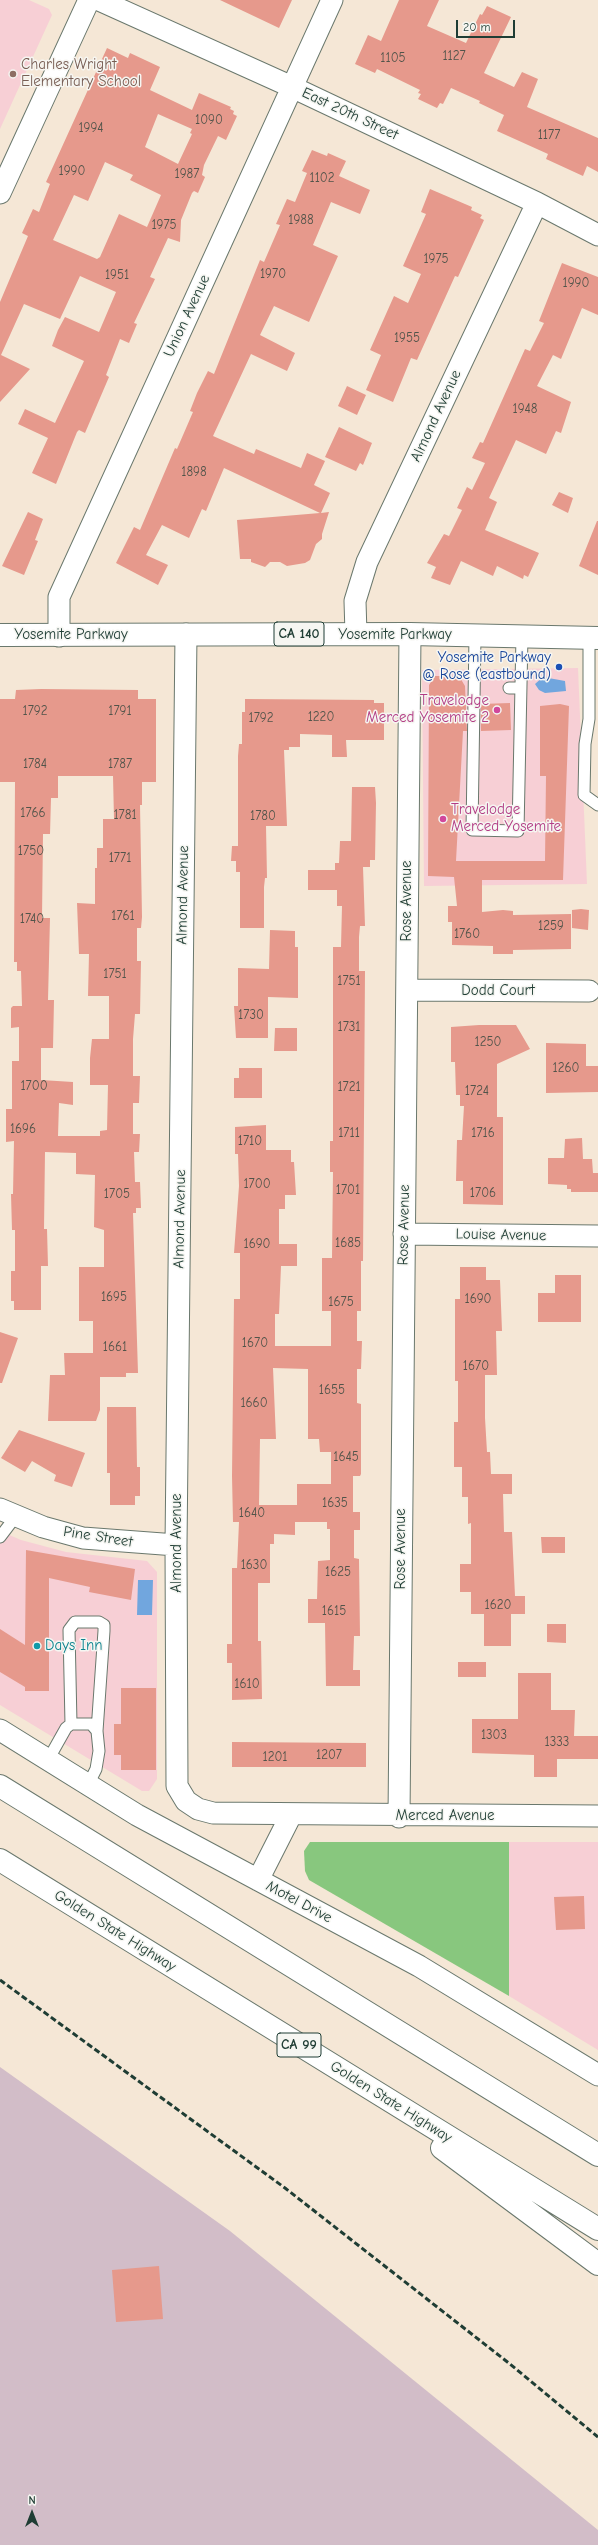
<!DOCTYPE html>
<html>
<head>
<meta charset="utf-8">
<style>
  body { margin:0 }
  #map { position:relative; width:598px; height:2545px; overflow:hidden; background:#f5e7d6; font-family:"Comic Neue",sans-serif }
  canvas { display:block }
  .north { position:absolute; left:12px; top:2493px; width:40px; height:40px; -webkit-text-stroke:3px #f6f6f2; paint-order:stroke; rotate:0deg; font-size:11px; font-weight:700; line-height:16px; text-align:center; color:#1f3d34 }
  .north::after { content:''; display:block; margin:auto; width:14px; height:18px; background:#1f3d34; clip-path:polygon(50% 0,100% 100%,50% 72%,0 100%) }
  .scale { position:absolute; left:456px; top:20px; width:59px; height:18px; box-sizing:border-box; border:2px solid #1f3d34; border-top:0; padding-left:5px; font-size:12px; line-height:14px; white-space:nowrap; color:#1f3d34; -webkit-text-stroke:3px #f6f6f2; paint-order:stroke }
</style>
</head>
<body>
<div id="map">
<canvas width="598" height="2545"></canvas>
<div class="north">N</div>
<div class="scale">20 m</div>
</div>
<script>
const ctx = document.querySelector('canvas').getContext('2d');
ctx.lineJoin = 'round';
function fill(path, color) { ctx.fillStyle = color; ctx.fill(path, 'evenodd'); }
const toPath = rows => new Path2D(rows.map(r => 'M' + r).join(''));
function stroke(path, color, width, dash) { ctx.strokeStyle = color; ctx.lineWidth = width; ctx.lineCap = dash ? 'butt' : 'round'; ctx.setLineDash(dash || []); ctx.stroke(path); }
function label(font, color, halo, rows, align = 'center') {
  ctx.font = font + ' "Comic Neue",sans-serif'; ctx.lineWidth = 3; ctx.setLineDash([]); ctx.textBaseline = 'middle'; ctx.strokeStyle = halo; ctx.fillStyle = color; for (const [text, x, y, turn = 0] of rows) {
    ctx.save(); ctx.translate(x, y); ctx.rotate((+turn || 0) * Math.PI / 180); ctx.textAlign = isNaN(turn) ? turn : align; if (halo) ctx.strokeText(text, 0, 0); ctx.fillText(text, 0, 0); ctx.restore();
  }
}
const built = toPath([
  [0,0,29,0,49,9,52,15,0,129],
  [578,668,587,884,424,886,422,670],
  [0,1531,21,1540,66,1552,147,1561,157,1572,157,1779,149,1791,142,1791,0,1705],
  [509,1842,598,1842,598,2050,509,1996]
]);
const industrial = toPath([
  [0,2067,230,2231,598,2530,598,2545,0,2545]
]);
const green = toPath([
  [310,1842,509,1842,509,1996,309,1880,305,1871,304,1851]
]);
const water = toPath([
  [543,677,565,681,566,691,545,693,539,690,535,684],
  [138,1580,153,1580,152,1615,137,1615]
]);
const building = toPath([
  [220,0,292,0,279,28],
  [399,0,439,0,427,26,466,43,480,14,482,15,487,6,511,17,484,73,514,87,522,72,538,79,527,107,598,138,598,172,587,166,583,176,546,159,548,154,497,131,504,115,479,103,480,101,451,88,443,104,440,103,437,108,418,99,421,94,418,93,420,90,377,69,375,73,355,64,368,35,381,41],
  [107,48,128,58,130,53,160,67,150,90,192,110,199,93,231,107,230,109,234,111,233,114,237,116,226,140,218,136,204,165,202,175,205,177,198,193,194,191,192,193,181,220,180,242,168,238,150,277,155,279,134,323,137,324,129,343,120,339,106,375,109,377,85,433,79,430,77,432,56,484,32,473,48,438,18,424,25,409,55,423,84,361,52,346,58,330,65,317,99,332,116,292,80,276,60,319,24,304,1,355,30,369,0,402,0,302,28,236,22,233,33,209,39,212,50,184,46,182],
  [158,114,192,129,190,133,192,134,178,164,145,147],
  [105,162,133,175,130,180,161,195,147,227,119,214,100,257,97,259,53,240,74,195,88,201],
  [312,150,327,156,328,153,346,161,339,176,370,190,360,214,331,202,313,245,338,256,309,322,274,306,260,335,295,353,287,371,251,354,213,436,254,454,256,449,301,468,307,453,325,461,314,485,330,493,321,513,329,512,322,534,322,539,316,544,310,560,305,563,287,566,280,562,270,562,265,567,251,562,251,559,240,559,237,520,320,513,224,468,206,511,202,509,189,538,162,525,146,555,168,565,158,585,116,563,134,527,140,530,175,448,177,449,193,412,190,411,197,393,208,371,214,374,260,260,264,262,280,225,276,224,287,199,295,202,307,173,302,171],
  [430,189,472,207,471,210,482,215,480,218,484,220,458,277,455,276,417,360,411,358,393,402,366,390,381,355,370,350,394,296,408,303,421,274,403,266,426,214,421,212],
  [562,263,598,277,598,315,582,308,561,359,553,355,537,386,571,402,561,433,556,431,546,454,516,440,489,498,497,502,485,530,539,553,528,577,524,575,523,579,497,566,493,576,461,561,450,585,431,578,436,567,427,563,444,534,449,536,462,510,457,508,467,487,472,490,485,463,472,458,480,442,483,443,525,349,530,351,544,323,539,321],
  [347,386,366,395,357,415,338,406],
  [339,427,372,443,363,465,360,463,356,471,325,457],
  [559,492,573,498,568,513,552,505],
  [28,512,43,519,35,540,38,541,24,575,2,566],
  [597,521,598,521,598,575,579,566],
  [435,676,459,676,465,686,467,731,463,731,456,861,545,861,546,776,540,776,540,706,560,704,569,706,563,880,482,880,482,912,503,910,513,911,513,915,571,914,571,949,513,950,513,954,493,954,493,946,452,945,452,922,448,922,448,906,457,906,454,877,428,876,429,685],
  [41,689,138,690,138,699,156,699,156,782,142,782,142,805,140,805,142,917,141,928,137,928,137,961,141,961,140,1014,135,1014,133,1039,133,1076,140,1076,139,1103,133,1103,133,1134,140,1134,139,1152,134,1152,135,1182,140,1182,141,1208,136,1208,136,1213,133,1213,138,1373,126,1373,126,1377,100,1377,100,1410,96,1421,48,1421,50,1375,65,1375,64,1353,93,1353,93,1321,79,1321,79,1267,104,1267,104,1230,94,1227,95,1175,76,1174,76,1153,45,1152,44,1229,47,1229,48,1266,41,1266,41,1310,14,1310,14,1301,11,1301,11,1271,15,1271,15,1230,12,1230,11,1194,13,1194,14,1141,6,1142,6,1109,12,1109,12,1061,19,1061,19,1027,11,1028,11,1008,13,1006,22,1006,21,971,17,971,17,962,14,962,15,782,0,782,0,699,15,699,16,690],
  [58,776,113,776,114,819,103,819,103,848,97,848,97,868,95,868,95,904,77,903,79,954,89,954,88,996,109,996,109,1039,92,1039,90,1058,90,1085,108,1085,107,1130,100,1131,100,1136,58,1136,59,1103,73,1105,73,1082,41,1080,41,1048,53,1048,54,1000,48,1000,50,918,42,918,43,834,50,834,51,798,58,798],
  [245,699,374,700,374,703,384,703,384,740,346,740,347,757,332,757,332,735,300,734,300,747,289,747,289,750,284,750,287,826,266,826,267,878,265,878,264,887,264,928,240,928,240,872,236,872,236,861,231,861,232,846,238,846,238,756,239,744,242,744,242,712,245,712],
  [510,703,511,730,481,731,481,704],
  [352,787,375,787,376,803,375,860,370,860,370,867,363,867,365,926,360,926,359,937,359,971,365,971,363,1261,361,1261,361,1311,357,1311,357,1341,362,1341,361,1369,357,1369,357,1403,361,1404,361,1474,360,1476,353,1476,353,1512,360,1512,360,1530,354,1530,354,1558,359,1559,360,1636,354,1636,353,1670,360,1670,360,1686,326,1686,325,1623,308,1623,308,1599,317,1599,318,1561,330,1560,330,1529,327,1529,327,1522,295,1522,295,1535,274,1534,274,1544,270,1544,270,1583,258,1583,258,1641,261,1641,262,1699,232,1700,232,1663,227,1663,227,1644,232,1644,232,1568,237,1568,239,1522,233,1522,232,1476,234,1299,240,1299,240,1253,234,1253,239,1186,238,1154,235,1154,235,1127,266,1125,266,1150,291,1150,291,1162,294,1162,296,1195,285,1195,285,1209,279,1209,279,1244,297,1244,297,1266,281,1266,279,1314,275,1314,275,1346,331,1346,331,1311,322,1311,322,1258,332,1258,333,1172,330,1172,330,1141,333,1141,333,947,341,947,342,906,337,906,337,890,308,890,308,870,335,870,335,863,339,863,340,841,351,841],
  [273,1368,308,1369,308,1439,319,1439,320,1452,331,1452,331,1484,297,1484,297,1505,259,1505,260,1439,276,1439],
  [581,909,589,910,588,930,572,928,572,910],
  [270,930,295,931,295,947,298,947,298,998,268,997,268,1038,236,1038,234,1006,238,1006,238,968,269,969],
  [479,1025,516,1025,530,1049,497,1064,497,1117,503,1117,503,1205,463,1204,463,1181,456,1181,457,1140,462,1140,464,1106,460,1106,460,1095,456,1095,455,1062,451,1062,451,1027],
  [275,1028,297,1028,297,1051,274,1051],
  [546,1043,586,1044,586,1066,598,1066,598,1092,546,1093],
  [239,1068,262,1068,262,1098,234,1098,234,1078,239,1078],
  [582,1138,583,1159,592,1159,593,1173,598,1173,598,1192,571,1192,571,1189,567,1189,567,1185,548,1184,548,1158,564,1158,565,1139],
  [460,1267,486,1267,486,1280,500,1280,502,1331,496,1331,497,1375,485,1375,485,1418,487,1452,490,1452,491,1474,512,1474,512,1494,503,1494,504,1532,512,1532,515,1596,525,1596,525,1614,511,1614,511,1646,484,1646,484,1614,471,1614,471,1592,460,1592,460,1564,471,1564,471,1523,468,1524,468,1497,462,1497,462,1467,454,1467,454,1422,458,1422,458,1381,455,1381,455,1299,460,1299],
  [555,1275,581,1275,581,1322,538,1322,538,1293,555,1293],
  [0,1332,18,1338,2,1383,0,1383],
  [107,1407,136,1407,137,1467,140,1467,140,1496,135,1496,135,1505,110,1505,110,1473,107,1473],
  [19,1430,85,1453,72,1487,54,1481,56,1475,32,1461,25,1472,1,1458],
  [541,1537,565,1537,565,1553,542,1553],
  [26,1550,135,1569,131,1600,89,1592,90,1587,49,1578,49,1691,25,1691,25,1687,0,1672,0,1629,25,1645],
  [547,1624,566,1624,566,1643,547,1642],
  [458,1662,486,1662,486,1677,458,1677],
  [518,1673,551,1673,551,1710,575,1710,574,1736,598,1736,598,1759,557,1759,557,1777,534,1777,534,1755,472,1753,472,1719,518,1719],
  [121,1688,156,1688,156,1770,121,1770,121,1755,114,1755,114,1724,121,1724],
  [232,1742,366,1743,366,1767,232,1767],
  [584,1896,585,1929,556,1930,554,1897],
  [159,2266,163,2319,116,2322,112,2270]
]);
const service = toPath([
  [475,636,472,830,518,831,522,636],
  [589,637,589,719,585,744,584,795,598,805],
  [509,688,521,688],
  [0,1537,16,1516],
  [71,1724,69,1630,75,1622,99,1622,104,1625,104,1631,97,1731],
  [48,1760,66,1728,71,1724,91,1724,97,1731,99,1751,96,1769,88,1785]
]);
const minor = toPath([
  [99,0,292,87,537,203,598,235],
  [0,193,89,0],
  [186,634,176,1545,177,1786,186,1801,198,1809,213,1813,598,1816],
  [356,634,355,601,367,562,537,203],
  [59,636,59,597,332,0],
  [407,990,589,991],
  [404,1234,598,1236],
  [0,1509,43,1527,83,1538,176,1545],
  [0,1730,137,1815,419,1966,598,2075],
  [399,1817,410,634],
  [258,1880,291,1815]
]);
const primary = toPath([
  [0,635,410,634,598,638]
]);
const motorway = toPath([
  [0,1786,598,2155],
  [0,1860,598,2229],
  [442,2148,598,2264]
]);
const rail = toPath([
  [0,1980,285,2188,510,2364,598,2437]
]);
const markers = [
  [13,74,4,"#8d6e63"],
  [559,667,4,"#1a4fb4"],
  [497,710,4,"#d1479c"],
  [443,819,4,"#d1479c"],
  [37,1646,4,"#0f9aa8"]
];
const numberNames = [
  ["1127",454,56],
  ["1105",393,58],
  ["1090",209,120],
  ["1994",91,128],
  ["1177",549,135],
  ["1990",72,171],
  ["1987",187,174],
  ["1102",322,178],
  ["1988",301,220],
  ["1975",164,225],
  ["1975",436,259],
  ["1970",273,274],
  ["1951",117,275],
  ["1990",576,283],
  ["1955",407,338],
  ["1948",525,409],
  ["1898",194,472],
  ["1792",35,711],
  ["1791",120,711],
  ["1220",321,717],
  ["1792",261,718],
  ["1784",35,764],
  ["1787",120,764],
  ["1766",33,813],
  ["1781",125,815],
  ["1780",263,816],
  ["1750",31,851],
  ["1771",120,858],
  ["1761",123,916],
  ["1740",32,919],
  ["1259",551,926],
  ["1760",467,934],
  ["1751",115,974],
  ["1751",349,981],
  ["1730",251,1015],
  ["1731",349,1027],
  ["1250",488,1042],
  ["1260",566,1068],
  ["1700",34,1086],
  ["1721",349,1087],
  ["1724",477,1091],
  ["1696",23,1129],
  ["1711",349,1133],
  ["1716",483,1133],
  ["1710",250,1141],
  ["1700",257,1184],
  ["1701",348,1190],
  ["1706",483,1193],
  ["1705",117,1194],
  ["1685",348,1243],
  ["1690",257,1244],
  ["1695",114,1297],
  ["1690",478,1299],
  ["1675",341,1302],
  ["1670",255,1343],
  ["1661",115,1347],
  ["1670",476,1366],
  ["1655",332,1390],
  ["1660",254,1403],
  ["1645",346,1457],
  ["1635",335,1503],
  ["1640",252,1513],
  ["1630",254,1565],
  ["1625",338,1572],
  ["1620",498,1605],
  ["1615",334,1611],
  ["1610",247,1684],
  ["1303",494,1735],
  ["1333",557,1742],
  ["1207",329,1755],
  ["1201",275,1757]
];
const shields = [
  [299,634,50],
  [299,2045,44]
];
const shieldNames = [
  ["CA 140",299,634],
  ["CA 99",299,2045]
];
const educationNames = [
  ["Charles Wright",21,65],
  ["Elementary School",21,82]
];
const streetNames = [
  ["East 20th Street",350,114,25],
  ["Union Avenue",187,316,-65],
  ["Almond Avenue",436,416,-65],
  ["Yosemite Parkway",71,635],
  ["Yosemite Parkway",395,635],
  ["Almond Avenue",183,895,-89],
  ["Rose Avenue",407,901,-90],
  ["Dodd Court",498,991],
  ["Almond Avenue",180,1219,-89],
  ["Rose Avenue",404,1225,-89],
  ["Louise Avenue",501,1235,1],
  ["Pine Street",98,1537,9],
  ["Almond Avenue",177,1543,-90],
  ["Rose Avenue",401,1549,-90],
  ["Merced Avenue",445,1816],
  ["Motel Drive",299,1902,28],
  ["Golden State Highway",115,1931,32],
  ["Golden State Highway",391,2102,32]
];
const transitNames = [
  ["Yosemite Parkway",551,658],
  ["@ Rose (eastbound)",551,675]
];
const hotelNames = [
  ["Travelodge",489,701],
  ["Merced Yosemite 2",489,718],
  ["Travelodge",451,810,"left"],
  ["Merced Yosemite",451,827,"left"]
];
const cultureNames = [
  ["Days Inn",45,1646]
];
fill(built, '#f7cfd5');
fill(industrial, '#d2bdc8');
fill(green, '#88c77e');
fill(water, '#71a6de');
fill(building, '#e6998c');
stroke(service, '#6a786d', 13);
stroke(minor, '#6a786d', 23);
stroke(primary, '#6a786d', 24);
stroke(motorway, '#6a786d', 24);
stroke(service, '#fff', 11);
stroke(minor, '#fff', 21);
stroke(primary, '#fff', 22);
stroke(motorway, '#fff', 22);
stroke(rail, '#1f3d34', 3, [6, 3]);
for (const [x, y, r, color] of markers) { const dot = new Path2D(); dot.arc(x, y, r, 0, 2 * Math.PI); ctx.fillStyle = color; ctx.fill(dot); stroke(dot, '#f6f6f2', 1.5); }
label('13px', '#51544a', null, numberNames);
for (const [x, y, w] of shields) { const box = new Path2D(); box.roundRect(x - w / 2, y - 12, w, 24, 3); ctx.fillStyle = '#f6f6f2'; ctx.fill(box); stroke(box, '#1f3d34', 1); }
label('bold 14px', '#1f3d34', null, shieldNames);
label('15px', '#785e54', '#f6f6f2', educationNames, 'left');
label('15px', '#1f3d34', '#f6f6f2', streetNames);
label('15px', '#164399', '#f6f6f2', transitNames, 'right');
label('15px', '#b23c85', '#f6f6f2', hotelNames, 'right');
label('15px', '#0d838f', '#f6f6f2', cultureNames, 'left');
</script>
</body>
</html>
